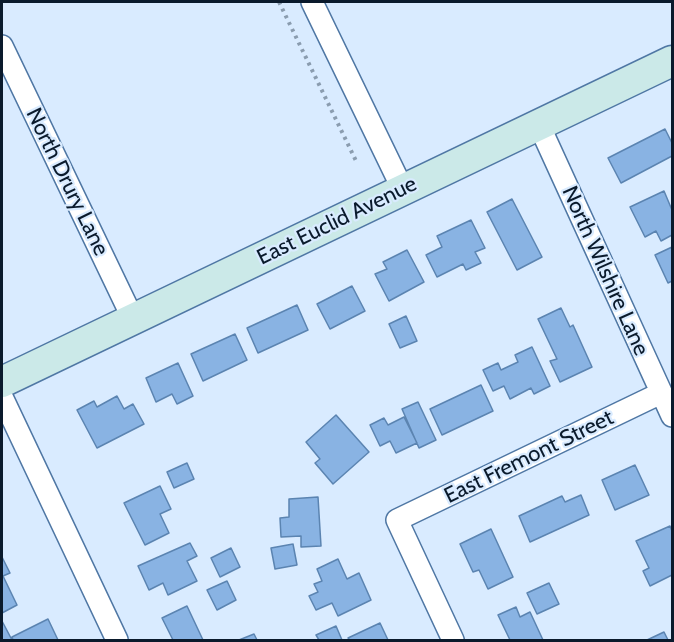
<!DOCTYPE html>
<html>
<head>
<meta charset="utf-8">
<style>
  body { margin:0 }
  #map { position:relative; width:674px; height:642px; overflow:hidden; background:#d9ebff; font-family:Cabin,sans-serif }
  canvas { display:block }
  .frame { position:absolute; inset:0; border:3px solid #0a1a2c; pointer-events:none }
</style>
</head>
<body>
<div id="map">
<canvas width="674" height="642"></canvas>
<div class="frame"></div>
</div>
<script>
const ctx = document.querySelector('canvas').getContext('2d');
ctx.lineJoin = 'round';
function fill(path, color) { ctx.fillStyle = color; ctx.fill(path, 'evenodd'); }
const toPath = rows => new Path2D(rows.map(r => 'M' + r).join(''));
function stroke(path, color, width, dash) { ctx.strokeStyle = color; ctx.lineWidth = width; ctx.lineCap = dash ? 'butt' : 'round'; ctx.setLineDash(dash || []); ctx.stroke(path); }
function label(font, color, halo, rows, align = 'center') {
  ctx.font = font + ' Cabin,sans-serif'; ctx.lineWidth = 4.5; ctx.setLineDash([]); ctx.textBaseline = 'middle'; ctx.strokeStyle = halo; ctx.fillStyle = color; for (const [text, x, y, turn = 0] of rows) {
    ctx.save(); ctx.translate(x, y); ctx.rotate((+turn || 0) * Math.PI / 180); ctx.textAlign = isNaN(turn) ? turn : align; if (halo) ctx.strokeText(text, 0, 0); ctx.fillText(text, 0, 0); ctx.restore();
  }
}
const building = toPath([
  [665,129,672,143,672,156,621,183,608,158,665,129],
  [664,191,672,210,672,235,661,241,656,231,645,237,630,207,664,191],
  [512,199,542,257,517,270,487,212,512,199],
  [471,220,485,248,475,252,481,263,466,270,463,264,437,277,426,255,442,247,437,236,471,220],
  [672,247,672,281,668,283,655,255,672,247],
  [407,250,424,282,389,301,375,274,387,269,383,262,407,250],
  [352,286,365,311,330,329,317,304,352,286],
  [297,305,308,330,258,353,247,328,297,305],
  [561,308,570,327,573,325,592,367,560,382,550,361,557,359,538,319,561,308],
  [406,316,417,341,400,348,389,324,406,316],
  [235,334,247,360,203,381,191,354,235,334],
  [532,347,550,386,534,394,531,388,510,399,504,386,493,391,483,370,498,363,501,370,518,362,515,355,532,347],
  [178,363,193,396,177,404,172,394,156,402,146,378,178,363],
  [481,385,493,411,442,435,430,409,481,385],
  [117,396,124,409,133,404,144,424,97,448,77,410,94,401,97,407,117,396],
  [418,402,436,440,419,448,402,409,418,402],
  [336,415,369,452,333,484,315,463,320,459,306,442,336,415],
  [404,417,417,443,396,453,390,441,380,446,370,425,384,418,388,425,404,417],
  [187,463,194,479,174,488,167,472,187,463],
  [635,465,649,495,615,510,602,480,635,465],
  [160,486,171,509,160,514,169,533,145,545,124,503,160,486],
  [581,495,589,515,530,542,519,516,562,496,565,502,581,495],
  [318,497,321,546,301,547,301,536,281,537,280,518,289,517,289,499,318,497],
  [670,526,672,531,672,575,650,586,643,571,649,568,636,541,670,526],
  [491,529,513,577,488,589,479,570,473,572,460,544,491,529],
  [190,543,197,556,187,561,197,581,168,595,163,583,149,590,138,566,190,543],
  [293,544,297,565,275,569,271,548,293,544],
  [231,548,240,567,220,577,211,558,231,548],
  [2,557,10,573,3,576,17,605,2,613,2,557],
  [338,559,347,579,359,573,371,600,338,616,332,603,316,610,309,596,318,592,314,584,322,581,317,569,338,559],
  [227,581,236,600,217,610,207,590,227,581],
  [549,583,559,604,537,614,527,593,549,583],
  [187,606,203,640,173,640,162,618,187,606],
  [516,607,520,617,530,612,543,640,510,640,498,615,516,607],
  [48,619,58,640,13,640,12,637,48,619],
  [2,621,12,640,2,640,2,621],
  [380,623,388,640,350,640,348,638,380,623],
  [336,626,342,640,319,640,316,635,336,626],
  [664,632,668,640,647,640,664,632],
  [254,634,257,640,239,640,254,634]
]);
const path = toPath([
  [279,2,357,163]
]);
const street = toPath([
  [312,2,403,190],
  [2,46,133,319],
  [539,125,672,416],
  [2,397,117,640],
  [453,640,397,520,661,393]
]);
const secondary = toPath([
  [2,382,672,61]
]);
const streetNames = [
  ["North Drury Lane",67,182,64],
  ["East Euclid Avenue",337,221,-26],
  ["North Wilshire Lane",605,271,66],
  ["East Fremont Street",529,457,-26]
];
fill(building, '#89b3e3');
stroke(building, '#5b84b1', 1.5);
stroke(street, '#4f77a4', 24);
stroke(secondary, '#4f77a4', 33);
stroke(path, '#8a9caf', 4, [3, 4.5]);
stroke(street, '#fff', 21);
stroke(secondary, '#cbe9e8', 30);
label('22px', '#0a1a2c', '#d9ebff', streetNames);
</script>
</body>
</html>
